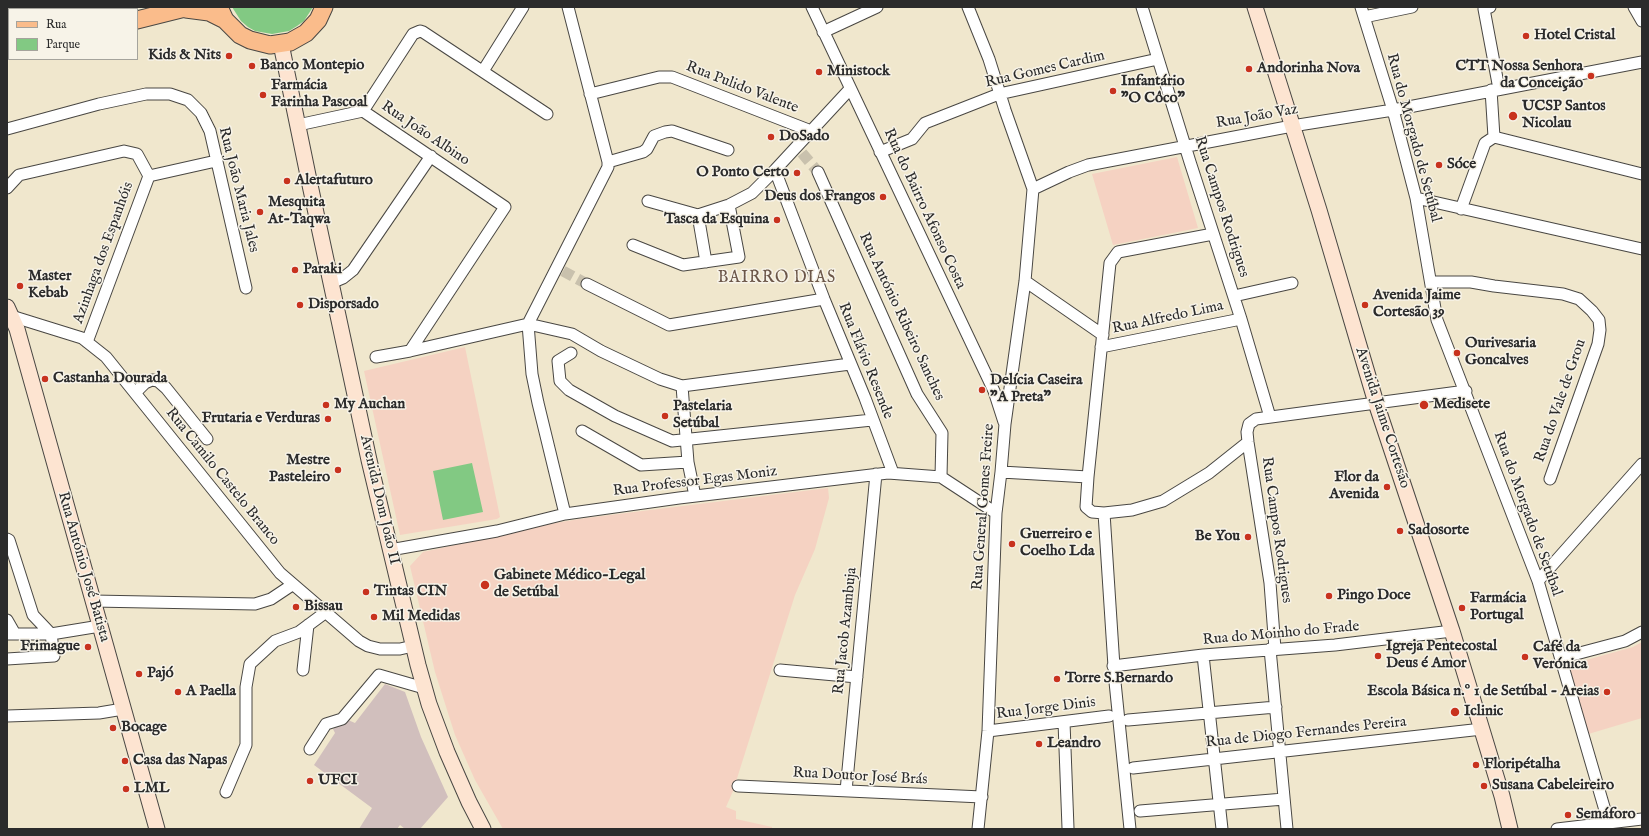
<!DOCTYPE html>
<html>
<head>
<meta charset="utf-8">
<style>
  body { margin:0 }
  #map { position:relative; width:1649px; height:836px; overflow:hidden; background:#f0e7cd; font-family:"IM FELL English",serif }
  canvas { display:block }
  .frame { position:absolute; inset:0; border:8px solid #2b2b2b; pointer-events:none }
  .legend { position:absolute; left:8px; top:8px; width:130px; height:52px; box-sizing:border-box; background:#f7f3e8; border:1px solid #a5a39c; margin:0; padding:5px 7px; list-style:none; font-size:12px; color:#2b2b2b }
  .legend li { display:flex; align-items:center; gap:8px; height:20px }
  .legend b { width:20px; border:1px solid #a5a39c }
</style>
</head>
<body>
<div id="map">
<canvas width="1649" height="836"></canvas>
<div class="frame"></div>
<ul class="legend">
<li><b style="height:5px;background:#fabc8b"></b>Rua</li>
<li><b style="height:11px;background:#82c983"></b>Parque</li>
</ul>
</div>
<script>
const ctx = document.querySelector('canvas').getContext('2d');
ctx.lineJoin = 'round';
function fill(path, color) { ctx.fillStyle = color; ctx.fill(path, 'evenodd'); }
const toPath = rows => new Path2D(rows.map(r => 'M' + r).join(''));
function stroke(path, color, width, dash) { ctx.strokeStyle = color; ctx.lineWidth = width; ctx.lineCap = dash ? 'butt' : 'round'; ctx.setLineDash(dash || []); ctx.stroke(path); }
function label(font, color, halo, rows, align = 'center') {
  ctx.font = font + ' "IM FELL English",serif'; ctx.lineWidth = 3; ctx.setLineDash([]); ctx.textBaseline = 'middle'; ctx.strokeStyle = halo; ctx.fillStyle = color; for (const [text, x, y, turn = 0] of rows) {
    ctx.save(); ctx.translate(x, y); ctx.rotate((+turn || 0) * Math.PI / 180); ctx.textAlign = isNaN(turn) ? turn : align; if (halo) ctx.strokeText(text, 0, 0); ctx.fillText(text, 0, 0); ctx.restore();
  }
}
const built = toPath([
  [1177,157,1198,228,1113,245,1092,174],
  [465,347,500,517,497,519,400,535,364,371],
  [828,488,829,498,815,549,795,595,733,791,726,807,736,811,736,819,772,827,772,829,503,829,475,780,455,735,435,672,410,566,423,552,555,523,586,518],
  [1642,642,1642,718,1585,735,1565,666,1633,647]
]);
const industrial = toPath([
  [385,684,405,692,421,737,448,797,420,829,405,829,400,825,397,829,359,829,372,808,314,765,335,733,333,729,348,720,355,723]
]);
const green = toPath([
  [232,7,313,7,304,21,297,26,289,31,272,34,255,31,248,27,241,21],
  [472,463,483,512,443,520,433,471]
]);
const streetTunnel = toPath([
  [802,153,818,172],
  [563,271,587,284]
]);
const street = toPath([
  [812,7,994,391,1004,422],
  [968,7,989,59,1005,110,1033,189,1025,281,1005,424,1001,472,996,513,988,731,978,829],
  [1142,7,1190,162,1241,319,1270,417],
  [1361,7,1393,110,1416,198,1437,320,1538,581,1609,824],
  [1490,7,1484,9,1499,89],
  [1634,7,1642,21],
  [1364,17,1412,7],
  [823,32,877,7],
  [483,71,523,7],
  [590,94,659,77,672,77,811,131],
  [363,111,413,34,420,31,423,32,547,114],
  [298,125,363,111,505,207,410,351],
  [7,129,99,104,146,94,170,94,188,100,201,113,210,131,246,288],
  [1494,137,1642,174],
  [880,152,912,139,925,123,999,94,1158,59],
  [608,162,643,152,647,149,654,136,665,132,672,131,728,150],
  [775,170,824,299,865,398,893,473],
  [818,172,917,394,942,433,941,477],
  [149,176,216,161],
  [7,188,19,175,124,151,137,154,149,176,87,342],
  [1033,189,1069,172,1088,165,1292,126,1393,110,1642,62],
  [1416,198,1642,249],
  [648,201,698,215,729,205,752,193,775,170,850,89],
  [1461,209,1485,143,1494,137,1491,90],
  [698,215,706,262],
  [633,245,683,265,739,257,729,205],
  [1025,281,1103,335],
  [1431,282,1471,282,1494,286,1563,294,1579,299,1592,311,1599,320,1600,330,1598,344,1550,479],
  [331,283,343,278,353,270,431,156],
  [587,284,669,325,824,299],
  [1234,296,1292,283],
  [8,315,82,338,106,357,280,573,359,641,368,646,380,649,400,649,413,646],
  [528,324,608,167,608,162,568,7],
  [528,324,532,374,538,403,565,514],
  [1101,347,1241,319],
  [571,353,558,361,560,381,569,390,615,416,672,441,872,420],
  [376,357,410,351,528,324,572,334,601,351,660,379,682,386,688,462,695,496],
  [682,386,850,364],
  [135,393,145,383,152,380,158,381,166,388,207,439],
  [582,431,641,465,688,462],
  [1001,472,1088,477,1110,263,1118,252,1213,234],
  [1088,477,1086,507,1092,512,1104,513,1132,510,1163,501,1209,473,1248,442],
  [1104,513,1115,682,1130,829],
  [7,539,9,540,33,615,51,634,54,656,7,659],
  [390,550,497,531,565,514,679,498,888,473,941,477,996,513],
  [1538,581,1642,464],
  [93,601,255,604,271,599,292,585],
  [7,620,15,634],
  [7,634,51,634,100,626],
  [1270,649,1287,829],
  [1275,649,1270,583,1248,442,1247,432,1249,424,1256,419,1466,391],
  [1203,655,1222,829],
  [1561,658,1625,641,1642,632],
  [1113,666,1203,655,1335,645,1452,631],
  [303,670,308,625],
  [780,670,857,677],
  [7,716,99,713,123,709],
  [1128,720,1276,707],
  [1064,722,1068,828],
  [988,731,1109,716],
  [310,749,326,724,342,719,379,675,424,688],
  [1133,768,1482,729],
  [738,786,982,797],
  [846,791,876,474],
  [226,792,246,745,246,687,250,664,275,641,299,632,326,612],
  [1140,811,1284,799],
  [1557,829,1642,819]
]);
const secondary = toPath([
  [1255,7,1319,210,1376,403,1452,631,1502,796,1510,829],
  [281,44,310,185,369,460,418,665,429,704,447,752,469,802,483,829],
  [7,307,17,329,157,829]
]);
const primary = toPath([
  [219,7,225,20,240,35,250,40,270,45,290,42,306,33,318,20,324,7],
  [186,9,209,12,225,20],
  [137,20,189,7],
  [7,49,9,48]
]);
const markers = [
  [1526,36,4,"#c8321e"],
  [229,56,4,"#c8321e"],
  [252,66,4,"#c8321e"],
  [1249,69,4,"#c8321e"],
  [819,72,4,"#c8321e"],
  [1591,76,4,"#c8321e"],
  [1113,91,4,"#c8321e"],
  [263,95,4,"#c8321e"],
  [1513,116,5,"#c8321e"],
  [771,137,4,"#c8321e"],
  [1439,165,4,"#c8321e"],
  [797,173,4,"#c8321e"],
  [287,181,4,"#c8321e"],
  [883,197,4,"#c8321e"],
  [260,212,4,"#c8321e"],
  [777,220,4,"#c8321e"],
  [295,270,4,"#c8321e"],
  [20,286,4,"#c8321e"],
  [300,305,4,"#c8321e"],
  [1365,305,4,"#c8321e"],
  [1457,353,4,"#c8321e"],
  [45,379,4,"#c8321e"],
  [982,390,4,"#c8321e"],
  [326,405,4,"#c8321e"],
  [1424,405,5,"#c8321e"],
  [665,416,4,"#c8321e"],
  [328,419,4,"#c8321e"],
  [338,470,4,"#c8321e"],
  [1387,487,4,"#c8321e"],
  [1400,531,4,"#c8321e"],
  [1248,537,4,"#c8321e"],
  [1012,544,4,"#c8321e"],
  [485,585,5,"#c8321e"],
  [366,592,4,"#c8321e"],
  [1329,596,4,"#c8321e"],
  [296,607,4,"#c8321e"],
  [1462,608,4,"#c8321e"],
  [374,617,4,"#c8321e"],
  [88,647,4,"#c8321e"],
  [1378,656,4,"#c8321e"],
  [1525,657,4,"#c8321e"],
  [139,674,4,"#c8321e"],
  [1057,679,4,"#c8321e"],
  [178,692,4,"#c8321e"],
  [1607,692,4,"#c8321e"],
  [1455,712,5,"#c8321e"],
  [113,728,4,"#c8321e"],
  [1039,744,4,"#c8321e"],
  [125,761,4,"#c8321e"],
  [1476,765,4,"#c8321e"],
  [310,781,4,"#c8321e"],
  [1484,786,4,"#c8321e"],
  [126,789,4,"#c8321e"],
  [1568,815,4,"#c8321e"]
];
const poiNames = [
  ["Hotel Cristal",1534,36],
  ["Kids & Nits",221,56,"right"],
  ["Banco Montepio",260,66],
  ["CTT Nossa Senhora",1583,67,"right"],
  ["da Conceição",1583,84,"right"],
  ["Andorinha Nova",1257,69],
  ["Ministock",827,72],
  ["Infantário",1121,82],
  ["\"O Côco\"",1121,99],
  ["Farmácia",271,86],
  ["Farinha Pascoal",271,103],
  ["UCSP Santos",1522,107],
  ["Nicolau",1522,124],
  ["DoSado",779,137],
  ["Sóce",1447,165],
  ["O Ponto Certo",789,173,"right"],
  ["Alertafuturo",295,181],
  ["Deus dos Frangos",875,197,"right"],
  ["Mesquita",268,203],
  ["At-Taqwa",268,220],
  ["Tasca da Esquina",769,220,"right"],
  ["Paraki",303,270],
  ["Master",28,277],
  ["Kebab",28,294],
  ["Avenida Jaime",1373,296],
  ["Cortesão 39",1373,313],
  ["Disporsado",308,305],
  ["Ourivesaria",1465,344],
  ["Goncalves",1465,361],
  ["Castanha Dourada",53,379],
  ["Delícia Caseira",990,381],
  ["\"A Preta\"",990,398],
  ["My Auchan",334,405],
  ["Medisete",1433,405],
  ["Pastelaria",673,407],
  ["Setúbal",673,424],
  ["Frutaria e Verduras",320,419,"right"],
  ["Mestre",330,461,"right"],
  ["Pasteleiro",330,478,"right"],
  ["Flor da",1379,478,"right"],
  ["Avenida",1379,495,"right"],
  ["Sadosorte",1408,531],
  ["Guerreiro e",1020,535],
  ["Coelho Lda",1020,552],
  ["Be You",1240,537,"right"],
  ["Gabinete Médico-Legal",494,576],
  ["de Setúbal",494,593],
  ["Tintas CIN",374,592],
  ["Pingo Doce",1337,596],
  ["Farmácia",1470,599],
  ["Portugal",1470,616],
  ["Bissau",304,607],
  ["Mil Medidas",382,617],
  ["Frimague",80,647,"right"],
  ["Igreja Pentecostal",1386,647],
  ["Deus é Amor",1386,664],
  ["Café da",1533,648],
  ["Verónica",1533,665],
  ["Pajó",147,674],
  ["Torre S.Bernardo",1065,679],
  ["A Paella",186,692],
  ["Escola Básica n.º 1 de Setúbal - Areias",1599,692,"right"],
  ["Iclinic",1464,712],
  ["Bocage",121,728],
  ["Leandro",1047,744],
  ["Casa das Napas",133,761],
  ["Floripétalha",1484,765],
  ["UFCI",318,781],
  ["Susana Cabeleireiro",1492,786],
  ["LML",134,789],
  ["Semáforo",1576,815]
];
const streetNames = [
  ["Rua Gomes Cardim",1045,70,-13],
  ["Rua Pulido Valente",742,88,21],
  ["Rua João Vaz",1257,117,-10],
  ["Rua João Albino",425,134,34],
  ["Rua do Morgado de Setúbal",1413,138,75],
  ["Rua João Maria Jales",238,190,76],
  ["Rua Campos Rodrigues",1221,207,72],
  ["Rua do Bairro Afonso Costa",924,209,65],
  ["Azinhaga dos Espanhóis",104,253,-70],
  ["Rua António Ribeiro Sanches",901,317,65],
  ["Rua Alfredo Lima",1168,318,-12],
  ["Rua Flávio Resende",865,361,68],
  ["Rua do Vale de Grou",1561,401,-71],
  ["Avenida Jaime Cortesão",1382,418,72],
  ["Rua Camilo Castelo Branco",222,477,51],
  ["Rua Professor Egas Moniz",695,482,-7],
  ["Avenida Dom João II",379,500,77],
  ["Rua General Gomes Freire",984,507,-86],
  ["Rua do Morgado de Setúbal",1527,514,70],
  ["Rua Campos Rodrigues",1276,530,82],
  ["Rua António José Batista",83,567,74],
  ["Rua Jacob Azambuja",846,631,-84],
  ["Rua do Moinho do Frade",1281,634,-5],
  ["Rua Jorge Dinis",1046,709,-7],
  ["Rua de Diogo Fernandes Pereira",1306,733,-6],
  ["Rua Doutor José Brás",860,777,3]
];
const neighbourhoodNames = [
  ["BAIRRO DIAS",777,279]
];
fill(built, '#f5d2c2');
fill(industrial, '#d1bfbd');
fill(green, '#82c983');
stroke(streetTunnel, '#c9c1ad', 11, [11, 5.5]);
stroke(street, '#494743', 13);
stroke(secondary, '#494743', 17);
stroke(primary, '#494743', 19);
stroke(street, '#fff', 11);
stroke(secondary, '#fde4d1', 15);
stroke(primary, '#fabc8b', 17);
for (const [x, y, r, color] of markers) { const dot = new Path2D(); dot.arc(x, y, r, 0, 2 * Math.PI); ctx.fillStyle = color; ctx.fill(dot); stroke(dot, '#f7f3e8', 1.5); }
label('bold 15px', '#2b2b2b', '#f7f3e8', poiNames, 'left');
label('15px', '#2b2b2b', '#f7f3e8', streetNames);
ctx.letterSpacing = '1px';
label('16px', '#6b5648', '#f7f3e8', neighbourhoodNames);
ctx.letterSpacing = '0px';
</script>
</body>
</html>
